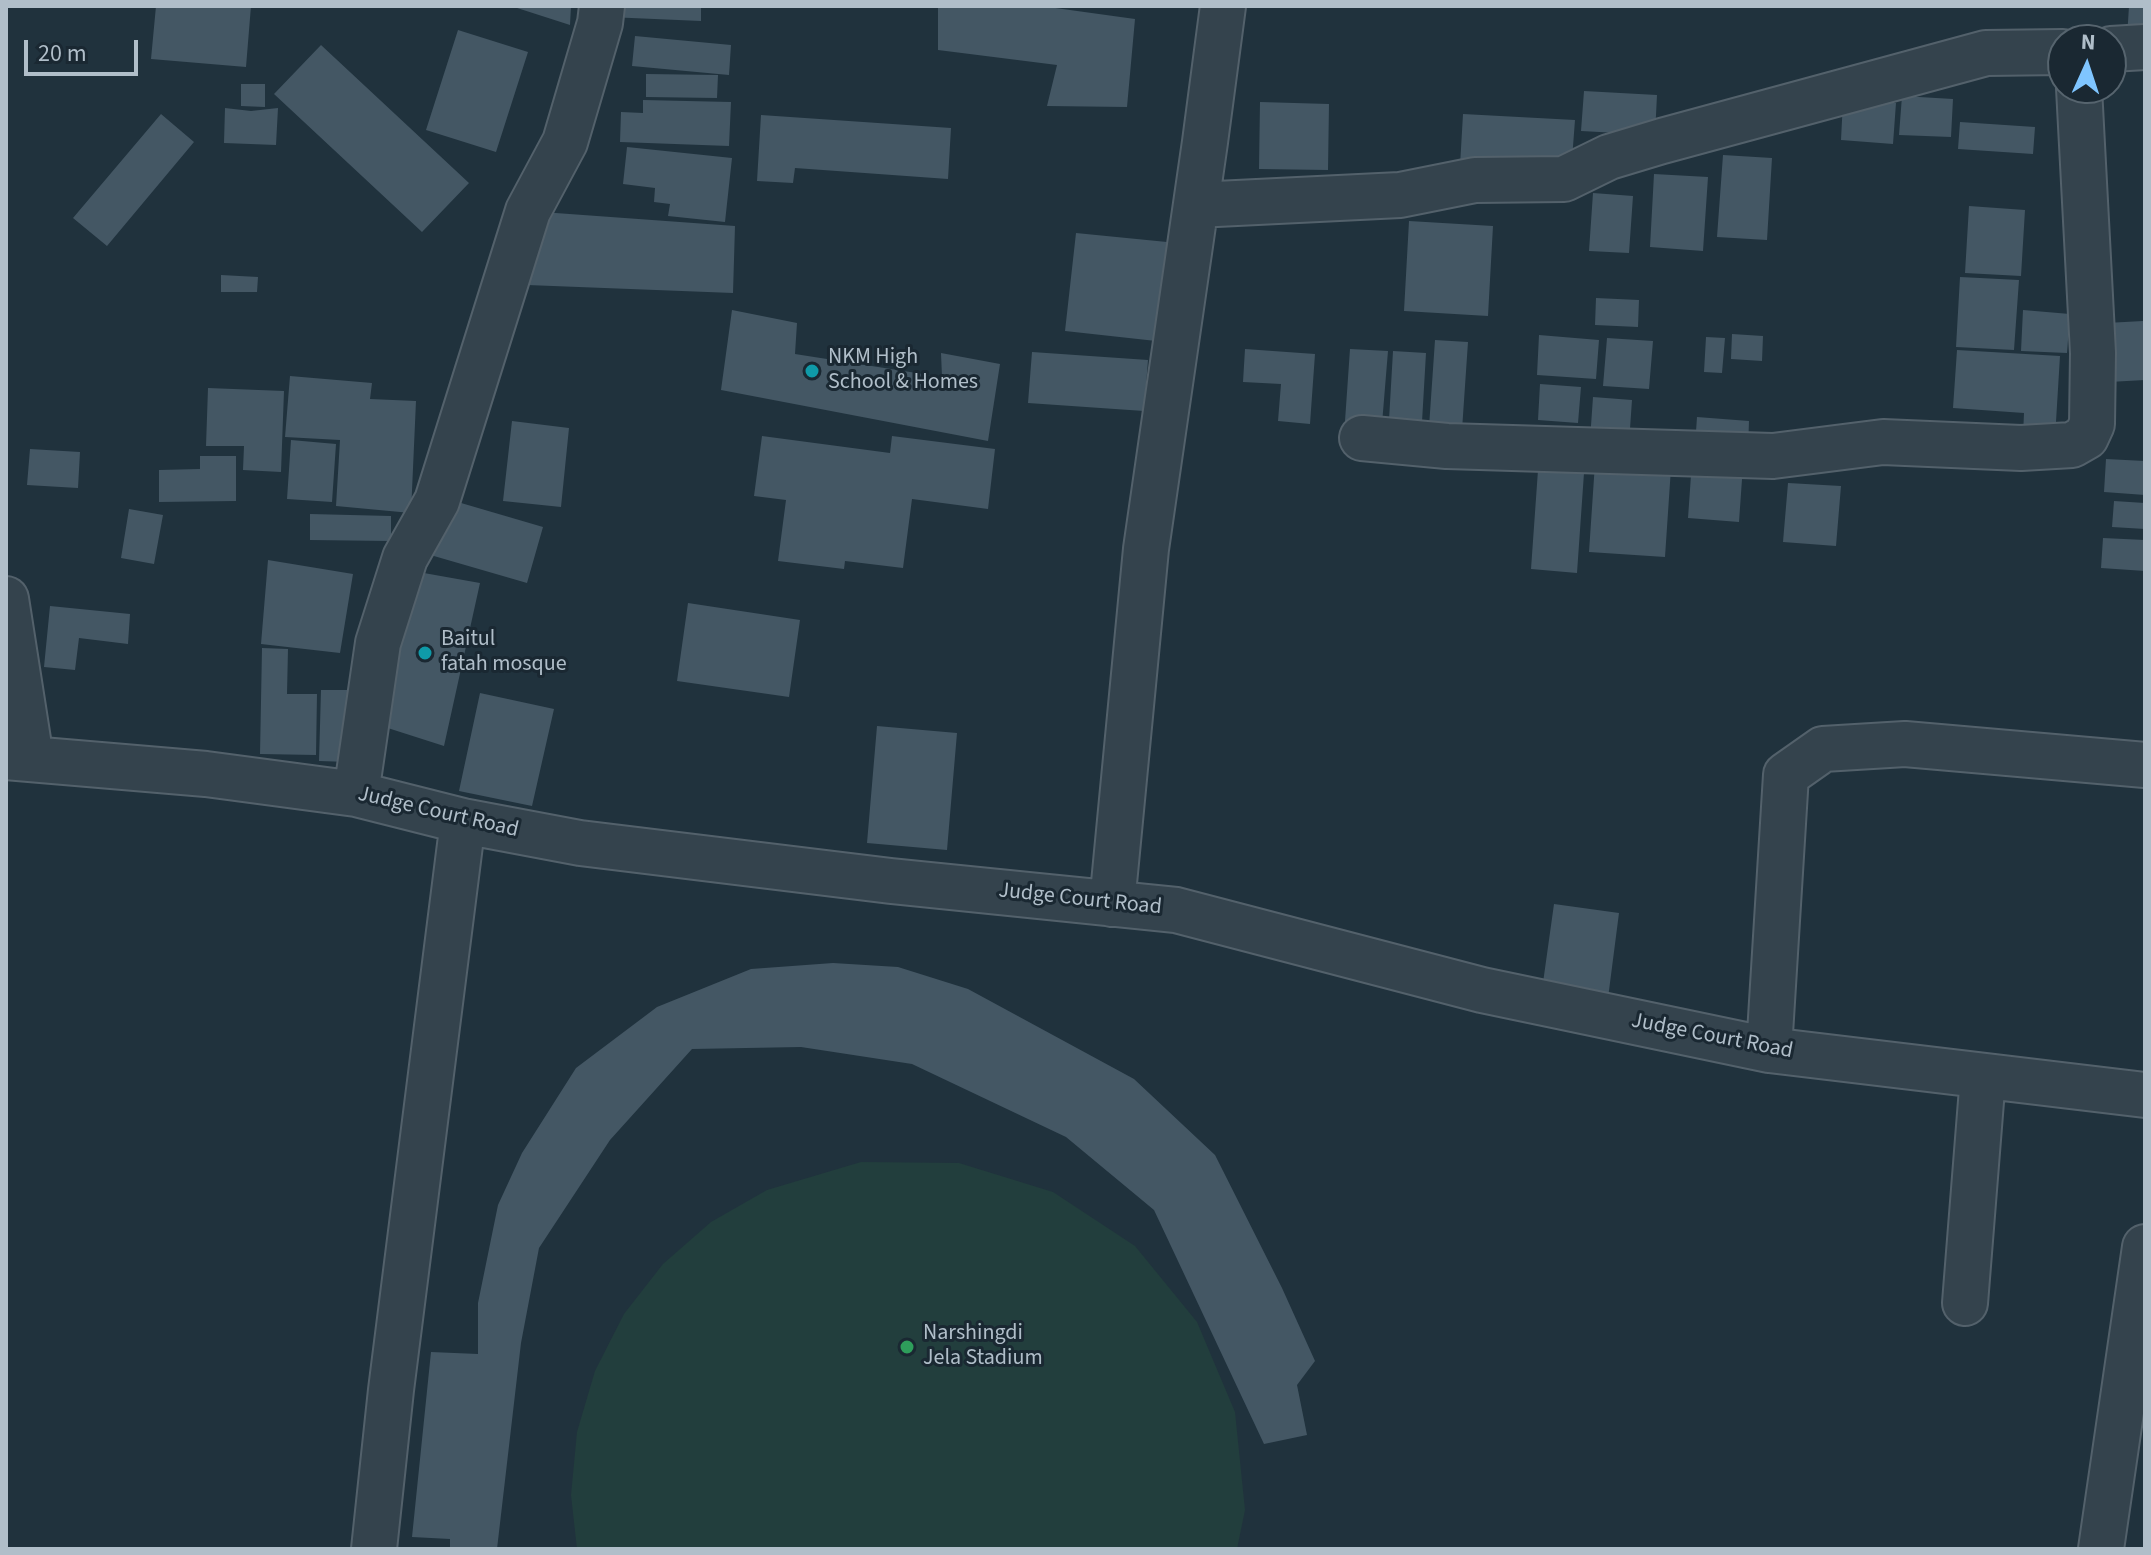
<!DOCTYPE html>
<html>
<head>
<meta charset="utf-8">
<style>
  body { margin:0 }
  #map { position:relative; width:2151px; height:1555px; overflow:hidden; background:#20323d; font-family:"Source Sans 3",sans-serif }
  canvas { display:block }
  .frame { position:absolute; inset:0; border:8px solid #b0bec9; pointer-events:none }
  .north { position:absolute; left:2047px; top:24px; width:80px; height:80px; box-sizing:border-box; background:#1a2832; border:2px solid #56646e; border-radius:50%; rotate:3deg; font-size:22px; font-weight:700; line-height:32px; text-align:center; color:#b0bec9 }
  .north::after { content:''; display:block; margin:auto; width:28px; height:36px; background:#7fc5ff; clip-path:polygon(50% 0,100% 100%,50% 72%,0 100%) }
  .scale { position:absolute; left:24px; top:40px; width:114px; height:36px; box-sizing:border-box; border:4px solid #b0bec9; border-top:0; padding-left:10px; font-size:24px; line-height:28px; white-space:nowrap; color:#b0bec9; -webkit-text-stroke:6px #1a2832; paint-order:stroke }
</style>
</head>
<body>
<div id="map">
<canvas width="2151" height="1555"></canvas>
<div class="frame"></div>
<div class="north">N</div>
<div class="scale">20 m</div>
</div>
<script>
const ctx = document.querySelector('canvas').getContext('2d');
ctx.lineJoin = 'round';
function fill(path, color) { ctx.fillStyle = color; ctx.fill(path, 'evenodd'); }
const toPath = rows => new Path2D(rows.map(r => 'M' + r).join(''));
function stroke(path, color, width, dash) { ctx.strokeStyle = color; ctx.lineWidth = width; ctx.lineCap = dash ? 'butt' : 'round'; ctx.setLineDash(dash || []); ctx.stroke(path); }
function label(font, color, halo, rows, align = 'center') {
  ctx.font = font + ' "Source Sans 3",sans-serif'; ctx.lineWidth = 6; ctx.setLineDash([]); ctx.textBaseline = 'middle'; ctx.strokeStyle = halo; ctx.fillStyle = color; for (const [text, x, y, turn = 0] of rows) {
    ctx.save(); ctx.translate(x, y); ctx.rotate((+turn || 0) * Math.PI / 180); ctx.textAlign = isNaN(turn) ? turn : align; if (halo) ctx.strokeText(text, 0, 0); ctx.fillText(text, 0, 0); ctx.restore();
  }
}
const green = toPath([
  [861,1162,959,1163,1053,1192,1135,1246,1197,1322,1235,1412,1245,1510,1237,1549,577,1549,571,1495,577,1432,595,1371,624,1314,663,1264,711,1222,767,1190]
]);
const building = toPath([
  [156,6,251,6,246,67,151,59],
  [514,6,571,6,570,25,514,7],
  [609,6,701,6,701,21,608,17],
  [938,6,1041,6,1135,19,1127,107,1047,106,1057,65,938,50],
  [2129,6,2145,6,2145,39,2127,38],
  [458,30,528,52,496,152,426,130],
  [635,36,731,45,729,75,632,66],
  [321,45,469,183,422,232,274,94],
  [646,74,718,75,717,98,646,97],
  [241,84,265,84,265,107,241,106],
  [1584,91,1657,95,1655,135,1581,131],
  [1902,96,1953,99,1951,137,1899,135],
  [643,100,731,102,729,146,620,142,621,112,643,113],
  [1843,100,1896,103,1893,144,1841,140],
  [1260,102,1329,104,1328,170,1259,169],
  [225,108,251,111,278,108,276,145,224,143],
  [161,114,194,142,107,246,73,218],
  [1463,114,1575,120,1571,173,1460,166],
  [761,115,951,128,948,179,795,168,793,183,757,181],
  [1960,122,2035,127,2033,154,1958,149],
  [627,147,732,158,725,222,668,216,670,204,654,202,655,188,623,184],
  [1723,155,1772,158,1767,240,1717,237],
  [1654,174,1708,177,1703,251,1650,247],
  [1593,193,1633,196,1629,253,1589,251],
  [1969,206,2025,210,2021,276,1965,273],
  [528,211,735,226,733,293,527,285],
  [1409,221,1493,226,1488,316,1404,311],
  [1076,233,1167,242,1156,341,1065,331],
  [221,275,258,277,257,292,221,292],
  [1960,277,2019,280,2014,350,1956,347],
  [1596,298,1639,300,1638,327,1595,325],
  [732,310,797,323,795,354,942,377,941,353,1000,364,988,441,721,390],
  [2023,310,2070,314,2067,353,2021,351],
  [2143,321,2145,380,2109,382,2106,323],
  [1732,334,1763,336,1762,361,1731,359],
  [1539,335,1599,340,1596,379,1537,375],
  [1706,337,1725,338,1722,373,1704,372],
  [1607,338,1653,341,1649,389,1603,386],
  [1435,340,1468,342,1462,430,1429,427],
  [1245,349,1315,354,1310,424,1278,421,1281,384,1243,382],
  [1350,349,1388,351,1382,424,1345,421],
  [1957,350,2060,356,2055,438,2023,436,2024,413,1953,408],
  [1393,351,1426,353,1422,422,1389,420],
  [1032,352,1148,360,1144,411,1028,403],
  [290,376,372,383,370,399,416,401,411,513,336,506,340,440,285,437],
  [1540,384,1581,387,1578,423,1538,420],
  [208,388,284,391,281,472,243,470,244,446,206,446],
  [1593,397,1632,400,1629,443,1590,440],
  [1697,417,1749,421,1748,450,1695,446],
  [512,421,569,428,561,507,503,501],
  [762,436,890,453,892,436,995,449,988,509,912,499,903,568,845,561,844,569,778,561,786,500,754,496],
  [291,440,336,444,332,502,287,499],
  [30,449,80,452,78,488,27,485],
  [200,456,236,456,236,501,159,502,159,470,200,469],
  [2106,459,2145,461,2145,495,2104,492],
  [1692,461,1743,465,1739,522,1688,518],
  [1595,463,1671,468,1665,557,1589,552],
  [1538,470,1584,473,1577,573,1531,569],
  [1788,483,1841,486,1836,546,1783,542],
  [444,498,543,527,527,583,427,554],
  [2114,501,2145,503,2145,529,2112,527],
  [129,509,163,515,154,564,121,558],
  [310,514,391,516,391,541,310,540],
  [2103,538,2145,540,2145,571,2101,568],
  [268,560,353,574,340,653,261,644],
  [407,570,480,583,444,746,369,722],
  [688,603,800,620,789,697,677,681],
  [50,606,130,614,128,644,79,638,75,670,44,667],
  [262,648,288,649,287,694,317,694,316,755,260,754],
  [321,690,350,690,349,762,319,761],
  [480,693,554,709,532,806,459,791],
  [877,726,957,733,947,850,867,843],
  [1554,904,1619,913,1607,1006,1541,997],
  [833,963,898,967,968,989,1134,1079,1215,1155,1282,1288,1315,1361,1297,1385,1307,1435,1264,1444,1154,1210,1066,1137,912,1064,801,1047,692,1049,610,1140,539,1248,521,1343,497,1549,450,1549,450,1539,412,1537,431,1352,478,1354,478,1303,498,1205,522,1153,576,1068,657,1007,751,969]
]);
const minor = toPath([
  [2111,49,2145,47],
  [1196,205,1400,195,1475,180,1564,179,1609,157,1662,141,1986,53,2063,52],
  [1362,438,1447,446,1773,456,1883,442,2021,448,2072,445,2086,437,2092,424,2093,353,2079,88],
  [6,599,31,759],
  [6,757,206,774,356,794,463,821,580,843,891,881,1176,910,1482,990,1769,1050,2145,1095],
  [356,794,378,643,405,558,437,501,528,211,565,142,600,23,602,6],
  [1112,904,1146,549,1205,142,1223,6],
  [1769,1050,1786,775,1823,749,1905,744,2145,765],
  [1965,1303,1983,1076],
  [374,1549,391,1390,463,821],
  [2101,1549,2145,1247]
]);
const markers = [
  [812,371,8,"#0f9aa8"],
  [425,653,8,"#0f9aa8"],
  [907,1347,8,"#2e9e5b"]
];
const poiNames = [
  ["NKM High",828,358],
  ["School & Homes",828,383],
  ["Baitul",441,640],
  ["fatah mosque",441,665],
  ["Narshingdi",923,1334],
  ["Jela Stadium",923,1359]
];
const streetNames = [
  ["Judge Court Road",438,813,13],
  ["Judge Court Road",1080,900,6],
  ["Judge Court Road",1712,1037,11]
];
fill(green, '#223e3d');
fill(building, '#445764');
stroke(minor, '#53616b', 48);
stroke(minor, '#34434d', 44);
for (const [x, y, r, color] of markers) { const dot = new Path2D(); dot.arc(x, y, r, 0, 2 * Math.PI); ctx.fillStyle = color; ctx.fill(dot); stroke(dot, '#1a2832', 3); }
label('22px', '#b0bec9', '#1a2832', poiNames, 'left');
label('22px', '#b0bec9', '#1a2832', streetNames);
</script>
</body>
</html>
